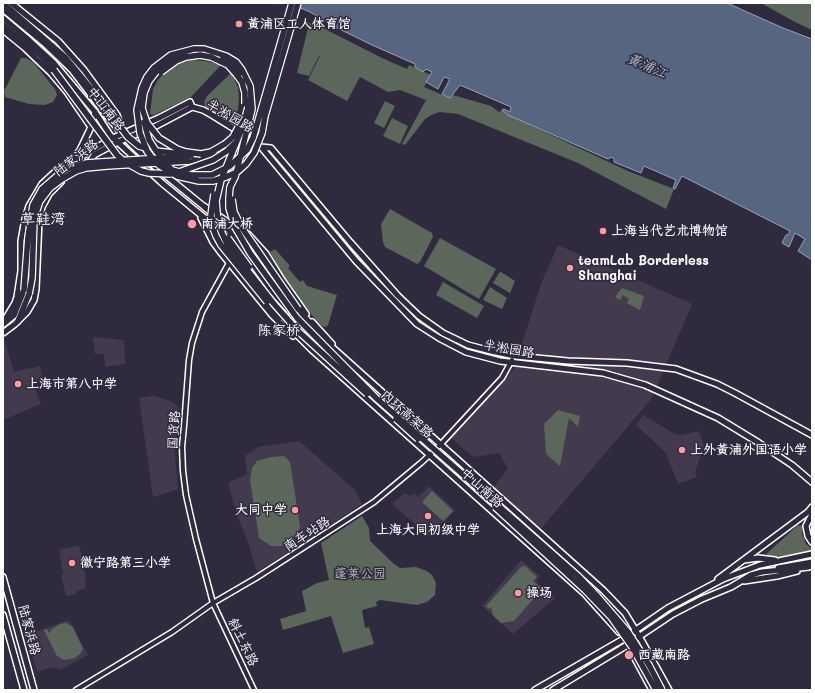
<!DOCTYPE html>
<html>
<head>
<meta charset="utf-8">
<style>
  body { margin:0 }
  #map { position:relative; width:815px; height:693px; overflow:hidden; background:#2f2a3d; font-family:Mali,sans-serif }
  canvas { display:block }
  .frame { position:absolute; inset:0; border:4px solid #fff; pointer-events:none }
</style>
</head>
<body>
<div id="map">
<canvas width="815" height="693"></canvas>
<div class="frame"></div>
</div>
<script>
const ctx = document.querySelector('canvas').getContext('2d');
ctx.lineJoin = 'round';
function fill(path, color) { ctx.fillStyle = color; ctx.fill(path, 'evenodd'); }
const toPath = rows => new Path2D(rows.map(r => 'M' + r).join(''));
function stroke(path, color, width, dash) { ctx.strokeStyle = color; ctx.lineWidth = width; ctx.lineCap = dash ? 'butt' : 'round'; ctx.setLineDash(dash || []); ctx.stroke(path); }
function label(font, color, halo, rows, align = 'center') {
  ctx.font = font + ' Mali,"LXGW WenKai TC",sans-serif'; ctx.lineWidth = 3; ctx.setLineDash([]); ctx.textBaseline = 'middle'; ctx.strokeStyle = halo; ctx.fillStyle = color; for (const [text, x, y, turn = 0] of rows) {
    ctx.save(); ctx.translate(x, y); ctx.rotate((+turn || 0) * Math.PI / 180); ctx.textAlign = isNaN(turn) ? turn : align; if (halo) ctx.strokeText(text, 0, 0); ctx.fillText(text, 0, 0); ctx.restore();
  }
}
const built = toPath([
  [558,245,692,304,652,398,540,530,494,487,508,468,499,453,473,457,451,438,514,369,541,284],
  [93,337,124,340,125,364,105,367,104,354,95,354],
  [5,342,14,372,40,366,42,378,33,381,41,404,3,420,3,344],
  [154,396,173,402,179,408,175,454,178,489,153,497,139,398],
  [643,415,675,434,681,435,699,431,704,446,695,472,697,477,678,484,666,453,636,425],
  [299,441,354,489,362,504,257,572,248,542,237,515,228,483,247,474,245,456,258,447],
  [429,486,455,510,444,523,442,522,429,536,392,504,405,493,410,496,414,493,418,497],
  [78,546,80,549,85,574,86,581,84,582,86,588,77,591,77,594,66,596,61,575,63,574,59,549],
  [521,560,540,576,536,581,555,598,513,634,482,606],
  [69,620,88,655,60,670,53,667,37,672,26,635]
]);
const green = toPath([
  [761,3,812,3,812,30,795,22],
  [307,22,317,27,317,25,382,58,407,69,409,65,431,75,424,87,450,98,453,95,491,106,499,112,502,110,508,115,628,171,674,189,666,209,578,163,458,114,440,112,431,115,425,119,405,145,402,144,426,100,400,90,388,92,360,77,347,101,308,80,320,56,319,56,309,76,297,73,308,28,305,27],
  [21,58,26,58,33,62,55,89,57,95,53,102,45,105,29,104,5,97,4,91],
  [191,60,206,61,221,65,191,97,154,115,150,114,153,89,158,80,169,68],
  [231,73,238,87,239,98,238,110,234,122,210,109,205,106,204,102,207,96],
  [385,101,395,106,384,128,374,123],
  [392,118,408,126,400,144,383,136],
  [390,209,432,233,433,237,420,262,417,264,385,247,383,242,381,224],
  [440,238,496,269,479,299,424,266],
  [275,249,290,266,288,268,300,282,303,280,307,286,337,295,328,325,326,327,322,326,315,319,290,287,270,252],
  [501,272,515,281,510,293,493,283,499,273],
  [443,282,484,306,477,318,436,295],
  [490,287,507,298,502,309,483,300],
  [622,288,644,296,640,310,627,303,629,299,623,295,620,300,615,297],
  [558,410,580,416,578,427,569,418,560,466,546,454,544,424],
  [284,456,290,462,300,526,298,534,291,542,281,546,271,546,259,538,250,480,252,468,257,461,271,457],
  [432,491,453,511,443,521,422,502],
  [362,516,369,528,370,541,394,564,400,568,416,567,427,571,432,575,436,583,435,595,427,602,417,605,380,600,376,602,377,606,362,610,365,628,369,627,374,644,343,653,331,616,283,630,280,619,306,611,302,591,317,583,329,580,321,543],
  [798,525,803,526,802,534,806,544,812,549,812,553,776,559,763,557],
  [525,566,537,577,533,581,542,589,514,621,501,623,493,615,491,607,489,609,486,606,521,567],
  [66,623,73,627,83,649,80,654,75,658,64,660,57,656,44,630,47,629,49,633,52,629,60,624]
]);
const water = toPath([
  [289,3,727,3,783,28,812,39,812,260,798,251,805,239,795,233,789,247,782,243,786,235,788,235,790,231,682,176,675,189,673,188,676,180,644,166,641,173,614,162,614,159,612,157,608,159,508,115,502,110,504,109,510,112,511,107,460,85,450,98,442,94,450,79,444,77,438,89,426,82,432,72,426,69,423,72,415,67,415,64,372,45,333,26,310,12,289,3]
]);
const minor = toPath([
  [229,263,202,312,192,343,189,360,184,426,182,447,183,471,186,495,196,539,213,603,254,690],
  [76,690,172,632,213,603,256,578,374,502,422,462,441,444,502,378,512,360]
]);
const major = toPath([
  [11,3,58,41,84,70,117,115,121,127],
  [3,9,44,43,72,70,108,117,130,143,153,165,207,209],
  [3,18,29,40,53,62,95,112,110,135,162,183,201,215,209,222],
  [3,30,25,48,50,72,67,92,91,127],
  [261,147,271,148,350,242,398,296,419,316,443,333,468,345,491,351,515,356,568,361,627,363,676,369,717,384,735,393,812,435],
  [73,160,80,150,91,127,95,112],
  [88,165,94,155,118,142,156,126,192,107],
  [216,214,226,221,236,229],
  [201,218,213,242,222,254,272,315,293,336],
  [246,232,266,254,282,280,306,314],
  [244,239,293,308,311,328],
  [277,311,296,334,312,350,585,594,619,632],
  [312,322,332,344],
  [3,323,15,303,17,297,21,271,21,241,25,219,29,206,42,184,56,171,113,138,159,118,190,102,192,107,203,110,212,115,233,128,261,147,356,261,417,324,439,338,466,352,500,361,603,373,645,385,718,418,759,443,792,465,812,482],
  [3,333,15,324,27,312,34,300,36,289,39,220,42,207,49,194,61,182],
  [323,339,603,590,625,613,639,636,669,690],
  [812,514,806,526,808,536,812,542],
  [744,560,758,558,775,560],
  [778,568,812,562],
  [3,577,34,690],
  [718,579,808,512,812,507],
  [744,581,777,576,797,571],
  [3,615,24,690],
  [633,632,668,608,723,579,760,565,812,554],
  [637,638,673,614,702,599,731,587,751,575,762,572,809,567],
  [625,640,652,690],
  [535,690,627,637],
  [553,690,629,644]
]);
const highway = toPath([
  [3,3,65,57,97,96],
  [3,25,40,55,54,70],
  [260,114,292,3],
  [265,116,298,3],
  [201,154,211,152,225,144],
  [189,161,219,155],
  [205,207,228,229,272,291,290,311],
  [206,219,219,228,228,238],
  [267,302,279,318],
  [298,309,325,341],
  [18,321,29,294],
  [3,324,14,315,24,290]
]);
const highwayBridge = toPath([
  [185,54,170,61,159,68,149,81,144,93,142,108,147,123,159,138,177,149,186,152,201,154],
  [223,58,237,69,240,73],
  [54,70,117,155,125,162,141,171,149,173,171,174],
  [161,72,176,61,186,57,200,55,211,57,228,65,236,74,242,82,245,93,245,104],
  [97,96,128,137,139,146,146,148],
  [248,100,248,107,243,126,221,180,216,201,218,223,222,233,227,244,237,257,274,304,298,331,367,394],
  [265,116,262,133,254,153,246,164,237,172,226,177,213,181,199,181,177,176,160,166,153,159,147,151,140,133,137,110,142,88,147,77,154,68,171,55,194,49,204,49,226,56,236,62,242,70,250,86,252,109,238,166,235,177,230,187,229,198,229,208,235,227,250,253,297,318,376,398,578,576,598,597,628,632,649,665,662,690],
  [144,122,149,140,156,151,172,170,191,175,212,175,230,166,247,150,253,138,260,114],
  [225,144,233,137,241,122],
  [156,151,181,154],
  [179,172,213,160,227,151,235,143],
  [214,194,211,215,212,225,216,236,221,245,267,302],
  [232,199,234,212,242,228,298,309],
  [228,238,249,267],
  [24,290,28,237,33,205,42,189,57,176,67,169,86,163,191,156],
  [29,294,32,278,34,219,40,201,50,188,62,179,76,171,86,168,107,166,189,161],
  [396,419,418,439],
  [495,507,585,590,611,617,632,647,656,690]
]);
const markers = [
  [239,24,4,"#ff9aa2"],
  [192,224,5,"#ff9aa2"],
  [603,231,4,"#ff9aa2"],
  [570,268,4,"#ff9aa2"],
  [18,384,4,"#ff9aa2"],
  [682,450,4,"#ff9aa2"],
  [295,510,4,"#ff9aa2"],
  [428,516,4,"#ff9aa2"],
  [72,563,4,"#ff9aa2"],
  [518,593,4,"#ff9aa2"],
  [629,655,5,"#ff9aa2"]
];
const poiNames = [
  ["黄浦区工人体育馆",247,24],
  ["南浦大桥",201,224],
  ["上海当代艺术博物馆",611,231],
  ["teamLab Borderless",578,261],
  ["Shanghai",578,276],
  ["上海市第八中学",26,384],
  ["上外黄浦外国语小学",690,450],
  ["大同中学",287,510,"right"],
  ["上海大同初级中学",428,530,"center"],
  ["徽宁路第三小学",80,563],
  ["操场",526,593],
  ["西藏南路",638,655]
];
const streetNames = [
  ["中山南路",106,109,52],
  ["半淞园路",230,116,31],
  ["陆家浜路",76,158,-37],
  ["半淞园路",509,349,10],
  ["内环高架路",407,414,42],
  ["国货路",174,430,-86],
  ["中山南路",482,488,42],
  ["南车站路",307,534,-33],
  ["陆家浜路",29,630,75],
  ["斜土东路",243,642,64]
];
const parkNames = [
  ["蓬莱公园",360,574]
];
const waterNames = [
  ["黄浦江",647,66,24]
];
const neighbourhoodNames = [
  ["陈家桥",279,331]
];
const quarterNames = [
  ["草鞋湾",43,219]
];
fill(built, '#443a4e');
fill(green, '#5b675b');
fill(water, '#566580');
stroke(water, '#9aa3b3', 1);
stroke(minor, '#fff', 7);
stroke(major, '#fff', 8);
stroke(highway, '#fff', 8);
stroke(minor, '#2f2a3d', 4);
stroke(major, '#2f2a3d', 5);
stroke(highway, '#2f2a3d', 5.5);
stroke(highwayBridge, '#fff', 8, []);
stroke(highwayBridge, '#2f2a3d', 5.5);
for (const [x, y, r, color] of markers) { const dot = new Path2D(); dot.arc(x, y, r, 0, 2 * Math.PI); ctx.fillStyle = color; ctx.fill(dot); stroke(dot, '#2f2a3d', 1.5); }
label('bold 13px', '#fff', '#2f2a3d', poiNames, 'left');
label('13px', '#fff', '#2f2a3d', streetNames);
label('13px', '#b5bbb5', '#2f2a3d', parkNames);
label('italic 14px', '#b3bac6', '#2f2a3d', waterNames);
label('14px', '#fff', '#2f2a3d', neighbourhoodNames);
label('15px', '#fff', '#2f2a3d', quarterNames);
</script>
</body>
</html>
